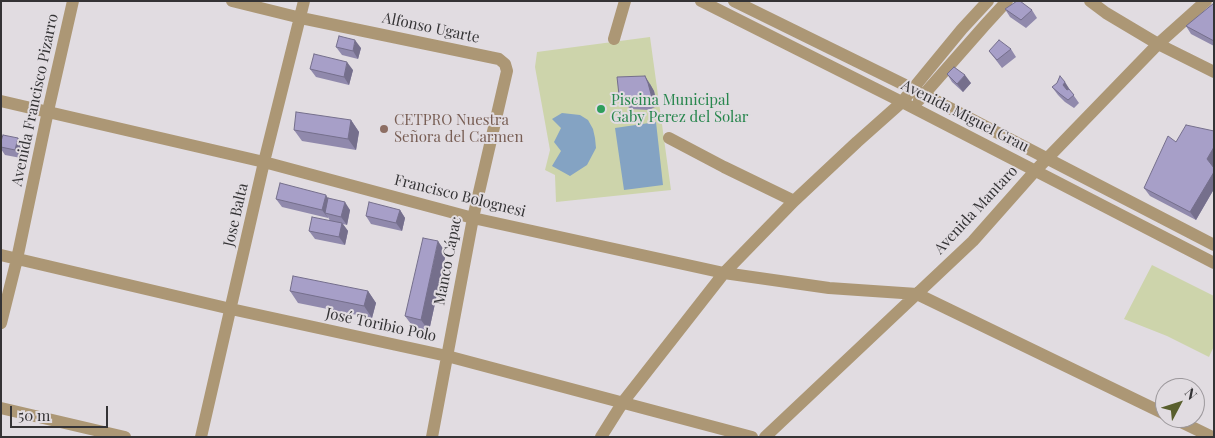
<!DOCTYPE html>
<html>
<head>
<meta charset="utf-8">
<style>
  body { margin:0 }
  #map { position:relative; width:1215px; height:438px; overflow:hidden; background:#e1dce1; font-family:"Playfair Display",serif }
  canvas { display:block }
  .frame { position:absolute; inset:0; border:2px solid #343335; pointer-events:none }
  .north { position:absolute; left:1155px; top:378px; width:50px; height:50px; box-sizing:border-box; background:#e1dce1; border:1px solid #9c989c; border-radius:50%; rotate:50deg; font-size:14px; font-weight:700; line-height:20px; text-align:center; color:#343335 }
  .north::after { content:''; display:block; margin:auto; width:18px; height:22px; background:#595f2d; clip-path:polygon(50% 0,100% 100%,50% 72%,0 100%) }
  .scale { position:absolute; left:10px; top:406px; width:98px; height:22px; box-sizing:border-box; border:2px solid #343335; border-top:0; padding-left:6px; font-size:15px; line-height:18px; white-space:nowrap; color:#343335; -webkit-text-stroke:4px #e1dce1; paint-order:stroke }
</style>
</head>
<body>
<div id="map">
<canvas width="1215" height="438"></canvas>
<div class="frame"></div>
<div class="north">N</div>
<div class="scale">50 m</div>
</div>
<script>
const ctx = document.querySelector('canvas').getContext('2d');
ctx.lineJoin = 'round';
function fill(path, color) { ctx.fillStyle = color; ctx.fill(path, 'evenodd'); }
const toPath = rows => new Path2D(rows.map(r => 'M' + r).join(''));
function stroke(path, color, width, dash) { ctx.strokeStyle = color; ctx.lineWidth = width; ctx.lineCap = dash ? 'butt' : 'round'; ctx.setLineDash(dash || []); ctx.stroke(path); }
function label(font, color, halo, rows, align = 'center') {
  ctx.font = font + ' "Playfair Display",serif'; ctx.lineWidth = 4; ctx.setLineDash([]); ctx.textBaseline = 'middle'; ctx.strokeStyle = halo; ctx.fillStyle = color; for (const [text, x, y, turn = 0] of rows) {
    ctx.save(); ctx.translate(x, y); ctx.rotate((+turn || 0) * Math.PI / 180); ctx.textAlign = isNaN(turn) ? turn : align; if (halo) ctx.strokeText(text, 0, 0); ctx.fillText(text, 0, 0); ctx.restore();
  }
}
const green = toPath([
  [650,37,671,190,556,202,555,175,545,170,550,150,535,67,537,52],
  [1152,265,1214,296,1214,346,1209,357,1167,336,1124,319]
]);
const water = toPath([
  [562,113,580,115,588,120,593,129,595,138,596,148,587,165,570,176,552,166,561,151,554,142,561,128,552,119],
  [656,122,663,185,624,190,615,128]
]);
const minor = toPath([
  [232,1,301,18,499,59,505,64,507,71,473,218,432,437],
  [701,1,902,102,1214,263],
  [734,1,913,89,1214,245],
  [1090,1,1106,13,1158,44,1214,72],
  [614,39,625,1],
  [919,100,985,25,1007,1],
  [1,101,264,162,473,218,724,273,829,288,917,294,1165,414],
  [669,138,724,167,794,201],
  [1,255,231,309,447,356,752,437],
  [1,323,17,259,48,111,73,1],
  [1,408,125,437],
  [1173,418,1212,437],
  [201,437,264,162,304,1],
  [601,437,623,402,724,273,794,201,857,142,902,102,962,29,988,1],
  [765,437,973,241,1035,171,1158,44,1206,1]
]);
const wall = toPath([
  [1214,3,1214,46,1191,34,1186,26],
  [1005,9,1032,10,1037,18,1026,28,1010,17],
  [336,47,361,48,358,59,342,55],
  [1011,49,1016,57,1002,68,989,51],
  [310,69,353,70,349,85,316,77],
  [947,74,971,83,963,92,952,82],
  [1060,76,1079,103,1074,108,1065,102,1058,95,1052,87,1057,83],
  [650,84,654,91,657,106,649,110,630,109,626,104,624,103,619,95],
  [351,120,359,132,356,150,302,141,294,130],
  [1214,131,1214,166,1213,167,1214,168,1214,189,1196,220,1150,196,1144,188,1176,142],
  [18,138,23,146,21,158,5,155,1,149,1,141],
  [328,198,350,210,347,225,343,224,348,231,345,245,315,239,309,231,330,221,328,217,328,218,282,207,276,199],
  [400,210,405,218,402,231,371,224,366,216],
  [446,253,429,331,414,328,405,316],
  [290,291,368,291,376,303,372,318,298,303]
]);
const shadedWall = toPath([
  [355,40,361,48,358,59,353,51],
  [347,62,353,70,349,85,344,77],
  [965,75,971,83,963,92,957,84],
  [645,76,650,84,654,91,657,106,652,98],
  [1065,82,1070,90,1069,93,1063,85],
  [351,120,359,132,356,150,348,139],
  [18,138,23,146,21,158,15,150],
  [1214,147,1214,166,1213,167,1207,159],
  [1214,172,1214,189,1196,220,1190,212],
  [326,195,331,203,325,213,328,218,322,210],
  [345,202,350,210,347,225,341,217],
  [400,210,405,218,402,231,396,223],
  [342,223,348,231,345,245,339,237],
  [438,241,446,253,429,331,421,320],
  [368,291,376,303,372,318,364,306]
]);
const building = toPath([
  [1017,1,1020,1,1032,10,1021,20,1005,9,1017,1],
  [1214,3,1214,41,1186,26,1214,3],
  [339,36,355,40,353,51,336,47,339,36],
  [999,40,1011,49,997,60,989,51,999,40],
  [314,54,347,62,344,77,310,69,314,54],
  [954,67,965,75,957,84,947,74,954,67],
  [645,76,648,83,652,98,644,102,624,101,623,96,619,95,617,77,645,76],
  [1060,76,1065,82,1063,85,1067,90,1069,89,1074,95,1068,100,1060,94,1052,87,1057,83,1060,76],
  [296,112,351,120,348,139,294,130,296,112],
  [1186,125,1214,131,1214,147,1207,159,1214,168,1214,172,1190,212,1144,188,1168,136,1176,142,1186,125],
  [3,135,18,138,15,150,1,147,1,141,3,135],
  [280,183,326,195,322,210,276,199,280,183],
  [328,198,345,202,341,217,325,213,328,198],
  [369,202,400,210,396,223,366,216,369,202],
  [312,217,342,223,339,237,309,231,312,217],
  [423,238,438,241,421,320,405,316,423,238],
  [293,276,368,291,364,306,290,291,293,276]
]);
const markers = [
  [601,109,5,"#2e9e5b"],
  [384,129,5,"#8d6e63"]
];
const streetNames = [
  ["Alfonso Ugarte",431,28,12],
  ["Avenida Francisco Pizarro",35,100,-78],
  ["Avenida Miguel Grau",965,116,27],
  ["Francisco Bolognesi",460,196,14],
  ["Avenida Mantaro",976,210,-47],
  ["Jose Balta",236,215,-77],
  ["Manco Cápac",448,261,-79],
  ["José Toribio Polo",381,325,12]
];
const leisureNames = [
  ["Piscina Municipal",611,100],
  ["Gaby Perez del Solar",611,117]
];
const educationNames = [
  ["CETPRO Nuestra",394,120],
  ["Señora del Carmen",394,137]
];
fill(green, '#cdd4ab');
fill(water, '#84a3c3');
stroke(minor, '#ac9775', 12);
fill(wall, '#9089ac');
fill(shadedWall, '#756f8c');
fill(building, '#a79fc8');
stroke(building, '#756f8c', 1);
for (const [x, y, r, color] of markers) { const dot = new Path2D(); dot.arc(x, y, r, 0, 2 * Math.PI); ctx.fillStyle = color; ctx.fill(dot); stroke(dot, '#e1dce1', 2); }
label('15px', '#343335', '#e1dce1', streetNames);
label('15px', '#27864d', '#e1dce1', leisureNames, 'left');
label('15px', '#785e54', '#e1dce1', educationNames, 'left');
</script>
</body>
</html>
